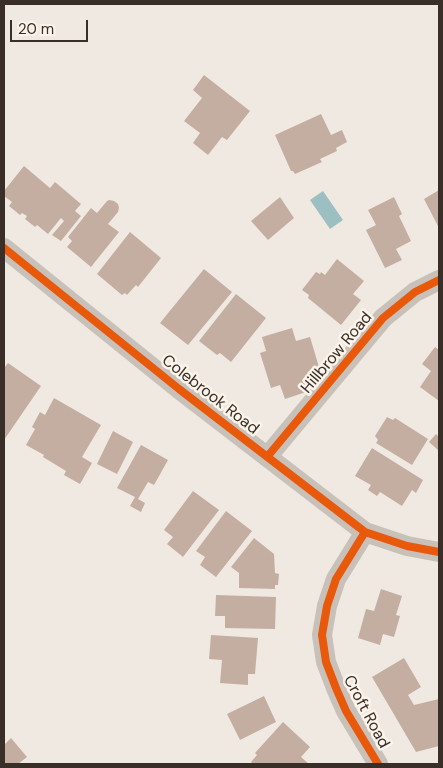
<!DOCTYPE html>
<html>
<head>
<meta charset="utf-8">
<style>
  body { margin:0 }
  #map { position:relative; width:443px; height:768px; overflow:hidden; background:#efe9e2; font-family:"DM Sans",sans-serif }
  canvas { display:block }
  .frame { position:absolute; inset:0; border:5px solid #392f28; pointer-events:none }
  .scale { position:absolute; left:10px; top:20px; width:78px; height:22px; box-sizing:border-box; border:2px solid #392f28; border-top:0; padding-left:6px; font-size:15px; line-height:18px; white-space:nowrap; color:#392f28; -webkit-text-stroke:4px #fbf4ea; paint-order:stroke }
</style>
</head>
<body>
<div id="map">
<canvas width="443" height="768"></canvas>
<div class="frame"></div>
<div class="scale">20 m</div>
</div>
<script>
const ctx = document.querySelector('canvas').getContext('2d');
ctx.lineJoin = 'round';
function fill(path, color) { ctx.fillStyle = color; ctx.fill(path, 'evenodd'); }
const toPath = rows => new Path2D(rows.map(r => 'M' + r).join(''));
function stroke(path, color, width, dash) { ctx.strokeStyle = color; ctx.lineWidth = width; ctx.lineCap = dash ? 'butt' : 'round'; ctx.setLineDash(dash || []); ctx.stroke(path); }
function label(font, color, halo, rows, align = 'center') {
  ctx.font = font + ' "DM Sans",sans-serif'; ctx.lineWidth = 5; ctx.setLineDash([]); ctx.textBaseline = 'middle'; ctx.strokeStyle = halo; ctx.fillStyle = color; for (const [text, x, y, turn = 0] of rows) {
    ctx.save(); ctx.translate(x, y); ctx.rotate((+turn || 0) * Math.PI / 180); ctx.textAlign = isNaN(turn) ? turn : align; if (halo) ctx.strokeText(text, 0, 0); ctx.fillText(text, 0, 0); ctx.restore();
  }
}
const water = toPath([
  [323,191,343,220,330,229,310,200]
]);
const building = toPath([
  [204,75,250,111,227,140,222,137,208,155,193,143,200,133,184,121,202,98,193,90],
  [321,114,331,135,342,130,347,142,336,148,337,151,320,159,322,162,295,174,293,171,291,171,275,135],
  [24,166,50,188,55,182,81,204,75,211,81,216,61,241,52,235,64,221,61,218,48,234,37,225,35,227,25,219,27,216,22,213,20,215,9,206,12,202,4,196,4,191],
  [439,190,439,228,424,199],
  [280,197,294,218,268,240,251,221],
  [394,197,402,214,399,216,411,241,396,249,402,260,385,268,366,230,376,225,368,210],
  [109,200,114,201,118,204,119,208,118,212,108,224,119,232,91,267,67,247,72,241,68,237,91,208,97,213,107,201],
  [130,232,161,258,138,287,136,285,127,295,125,293,122,295,97,274],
  [337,259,364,281,353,294,361,300,341,325,308,298,309,295,302,290,316,272,320,274,321,272,325,275],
  [204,269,232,292,188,345,160,323],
  [236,294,266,318,231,362,220,353,217,355,199,341],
  [292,328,296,341,310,337,322,377,306,381,309,391,285,399,280,385,271,388,260,353,266,351,262,337],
  [435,347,439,350,439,401,420,387,431,371,422,364],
  [8,363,41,386,4,440,4,366,5,367],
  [54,398,101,425,82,457,92,463,80,484,64,475,66,471,43,457,44,455,26,445,35,429,32,427,40,412,45,415],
  [387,417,393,420,395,418,428,439,412,465,376,443,378,440,375,436],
  [113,431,133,442,117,474,97,464],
  [436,434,439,437,439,451,429,442],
  [141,445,168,460,154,485,148,482,138,499,145,503,141,512,130,506,135,497,117,488],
  [372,448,423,480,416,493,412,490,402,506,380,492,377,496,368,490,371,485,355,476],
  [193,491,219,510,183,557,167,544,173,537,164,530],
  [226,511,252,531,216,577,200,565,205,557,196,551],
  [254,538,274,554,275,573,279,574,278,585,275,585,275,589,239,588,239,573,231,567],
  [381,589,402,596,396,615,400,616,394,637,383,634,380,645,358,638,366,609,374,611],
  [216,595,276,597,275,629,225,628,225,616,215,616],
  [211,635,258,638,255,674,248,674,248,685,220,683,222,660,209,659],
  [404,658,421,687,408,695,414,705,439,699,439,746,416,752,372,677],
  [264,696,276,722,240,740,227,714],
  [283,722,310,747,301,757,309,764,253,764,251,762,257,755,255,753],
  [11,738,27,757,18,764,4,764,4,745]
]);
const minor = toPath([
  [4,248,179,389,365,532,407,546,439,552],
  [267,457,383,318,415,292,439,280],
  [365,532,336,579,327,606,322,635,326,662,336,688,346,711,378,764]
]);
const cycleway = toPath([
  [4,248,179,389,365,532,407,546,439,552],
  [267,457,383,318,415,292,439,280],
  [365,532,336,579,327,606,322,635,326,662,336,688,346,711,378,764]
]);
const streetNames = [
  ["Hillbrow Road",337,353,-50],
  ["Colebrook Road",210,395,38],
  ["Croft Road",366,712,62]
];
fill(water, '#9cc0c1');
fill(building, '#c4aea2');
stroke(minor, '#c8c1ba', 20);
stroke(cycleway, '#e8590c', 8);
label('16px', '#392f28', '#fbf4ea', streetNames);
</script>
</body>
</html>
